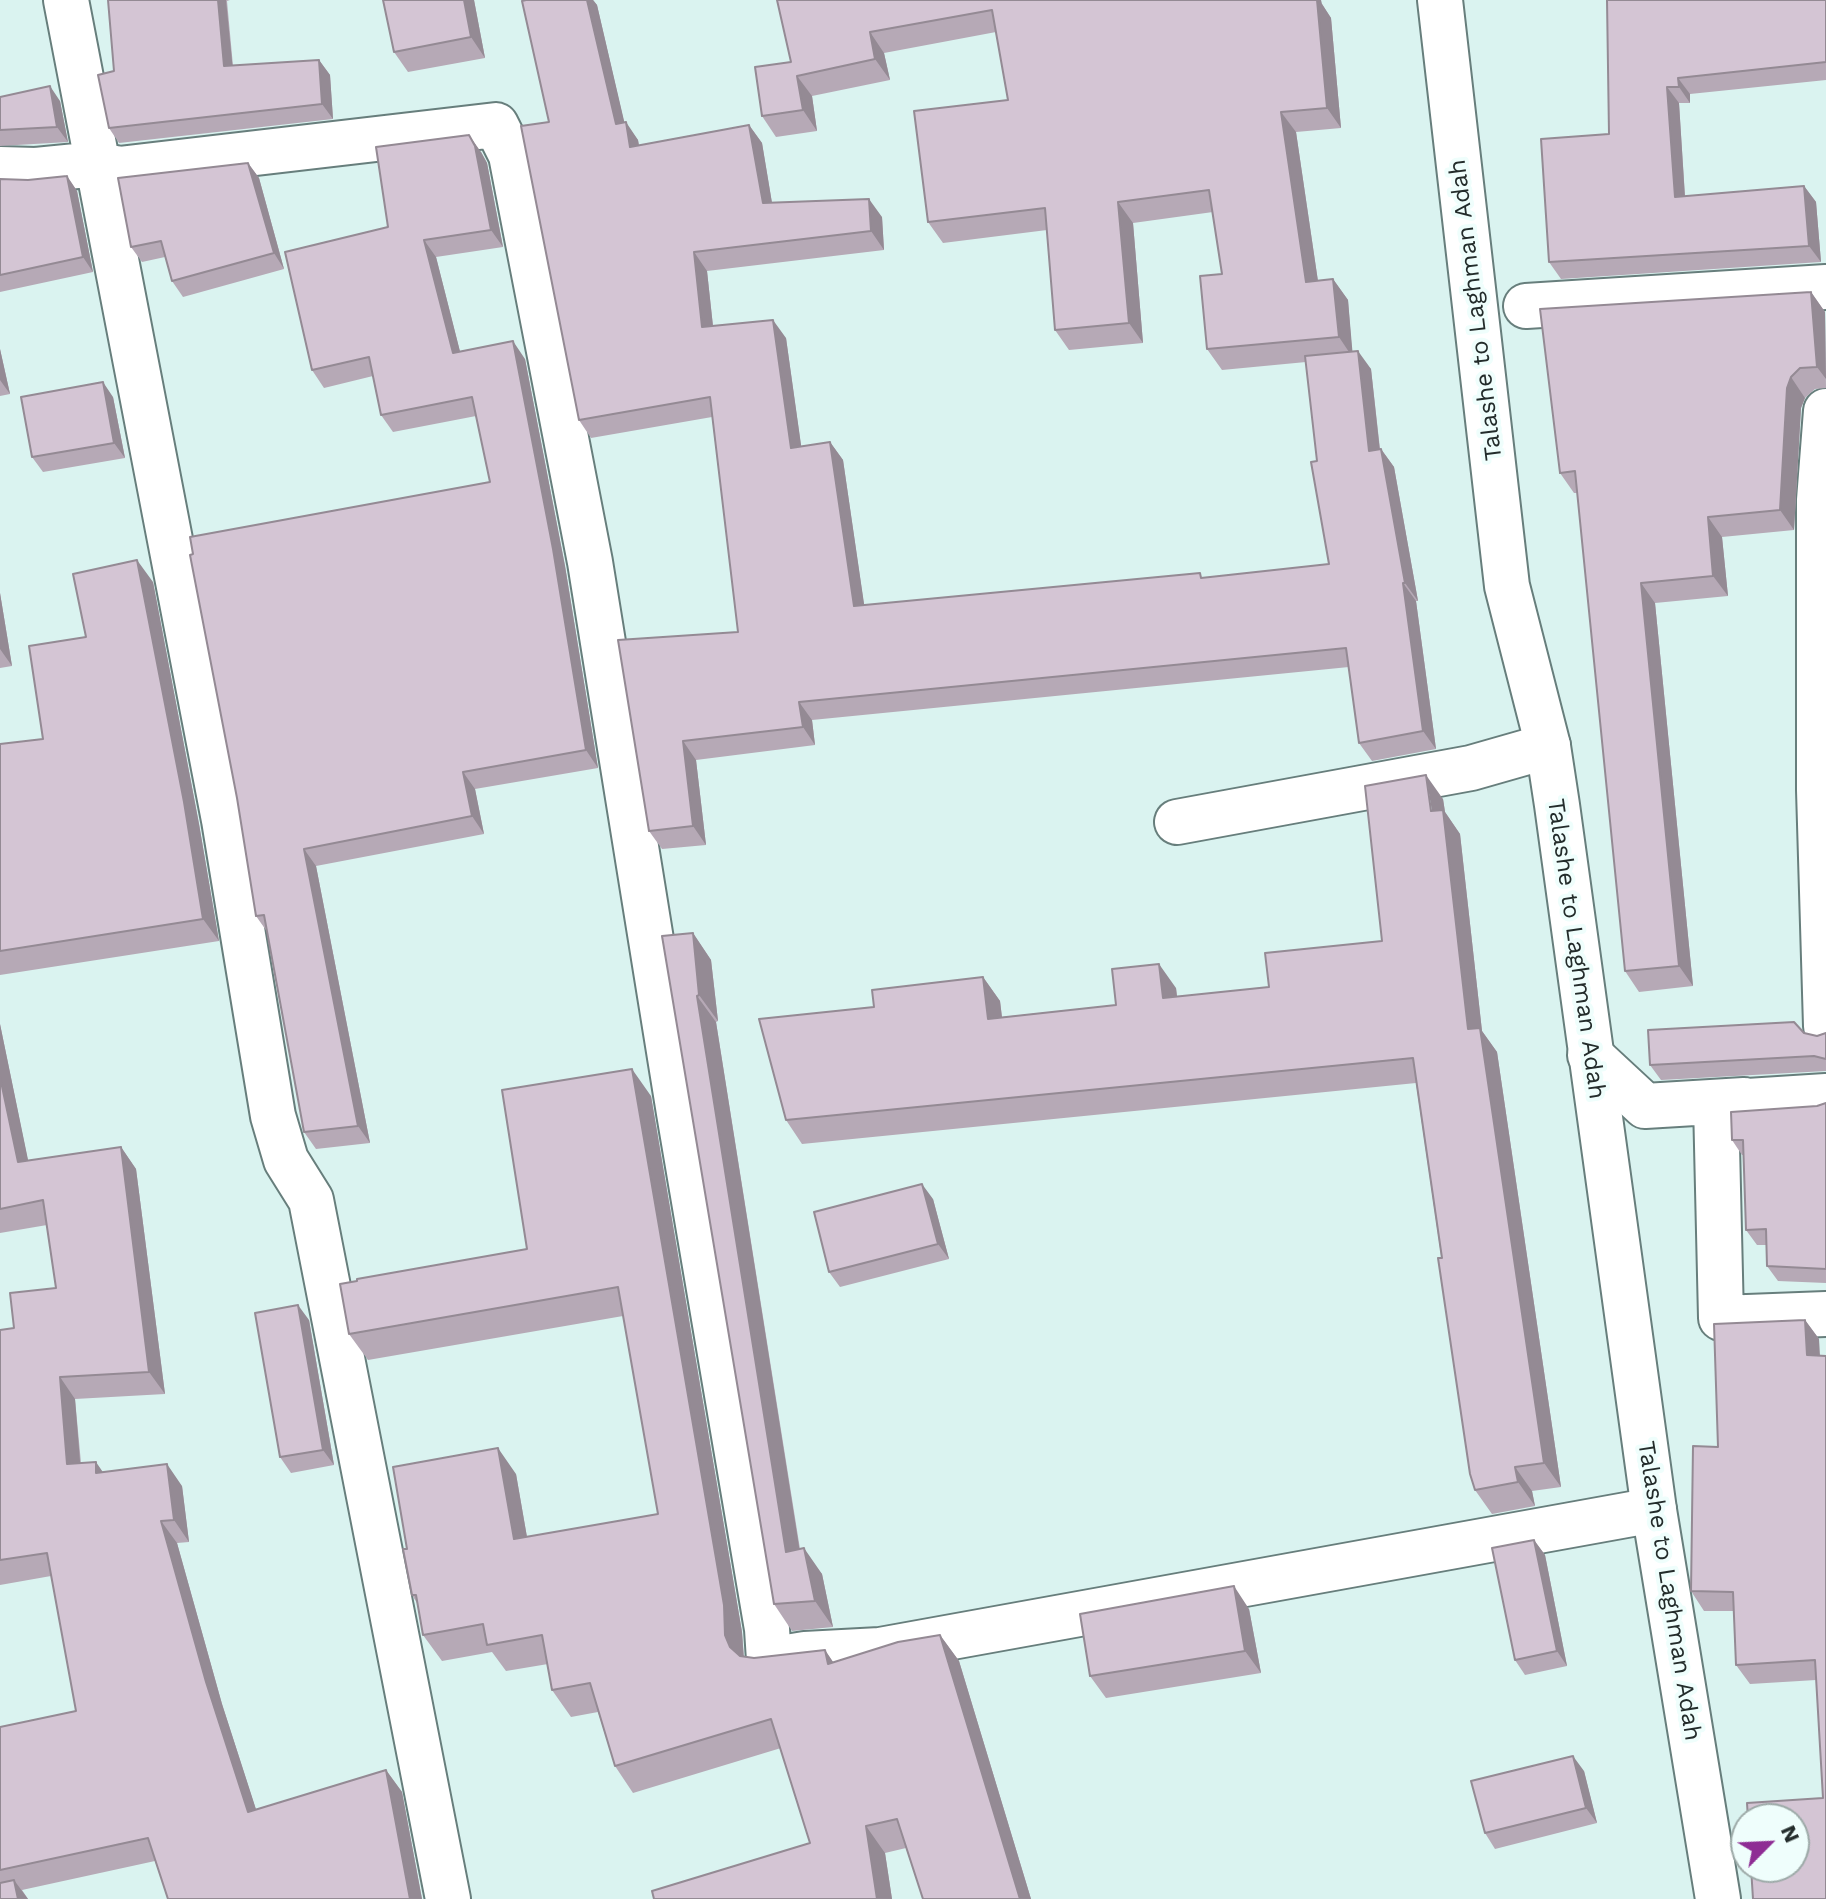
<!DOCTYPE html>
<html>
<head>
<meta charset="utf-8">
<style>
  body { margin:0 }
  #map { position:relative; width:1826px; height:1899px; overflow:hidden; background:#daf3f0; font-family:"Work Sans",sans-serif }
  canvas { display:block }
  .north { position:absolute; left:1730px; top:1803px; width:80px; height:80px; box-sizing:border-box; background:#effefc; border:2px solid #9daaa8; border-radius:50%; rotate:66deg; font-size:22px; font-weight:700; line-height:32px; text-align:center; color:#232c2b }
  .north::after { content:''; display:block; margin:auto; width:28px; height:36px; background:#8e2c94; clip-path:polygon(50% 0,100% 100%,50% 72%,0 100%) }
</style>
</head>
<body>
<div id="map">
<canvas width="1826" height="1899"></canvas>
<div class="north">N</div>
</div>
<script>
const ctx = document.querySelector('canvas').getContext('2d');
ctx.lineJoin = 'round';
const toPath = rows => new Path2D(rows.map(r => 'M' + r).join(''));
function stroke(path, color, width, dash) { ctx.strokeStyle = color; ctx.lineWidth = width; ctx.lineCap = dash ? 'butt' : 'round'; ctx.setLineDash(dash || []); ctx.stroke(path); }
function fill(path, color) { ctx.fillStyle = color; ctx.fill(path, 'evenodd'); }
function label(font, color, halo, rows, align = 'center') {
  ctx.font = font + ' "Work Sans",sans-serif'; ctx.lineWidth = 8; ctx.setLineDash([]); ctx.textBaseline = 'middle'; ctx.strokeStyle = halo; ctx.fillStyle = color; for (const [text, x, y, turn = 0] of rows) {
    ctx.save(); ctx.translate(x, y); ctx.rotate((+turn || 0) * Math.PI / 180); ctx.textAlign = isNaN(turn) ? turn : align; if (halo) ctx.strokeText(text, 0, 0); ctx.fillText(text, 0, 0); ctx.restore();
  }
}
const street = toPath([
  [66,0,224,820,273,1116,286,1160,311,1200,448,1899],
  [0,169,36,170,97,164,119,169,496,125,511,155,590,562,679,1113,767,1629,769,1660,805,1654,880,1650,1654,1510],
  [1526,306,1826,287],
  [1826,411,1819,500,1819,790,1826,1026],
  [1177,822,1471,768,1548,746],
  [1590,1055,1645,1106,1744,1100],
  [1826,1096,1716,1103,1721,1318,1826,1314]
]);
const secondary = toPath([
  [1440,0,1507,586,1548,746,1557,805,1654,1510,1718,1899]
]);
const wall = toPath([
  [108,0,230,0,227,1,233,66,319,60,330,75,333,119,119,143,109,128,114,71],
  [383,0,474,0,485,58,408,72,394,52],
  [526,0,593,0,597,5,624,122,638,140,639,145,749,125,762,143,772,203,882,217,884,250,707,271,713,326,786,338,801,446,830,442,843,460,864,605,1203,578,1329,564,1306,362,1222,370,1207,349,1222,274,1213,212,1133,223,1143,343,1069,350,1055,330,1047,230,943,243,928,222,1008,100,996,32,884,53,890,80,812,96,817,131,776,137,762,116,791,62,777,0,1322,4,1331,18,1341,128,1296,132,1318,281,1333,279,1348,300,1352,352,1371,369,1380,449,1381,449,1394,467,1418,601,1416,601,1436,749,1372,761,1359,743,1349,667,812,720,815,745,696,760,706,845,662,849,649,831,618,640,738,632,712,417,591,438,579,420,549,122],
  [1607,0,1826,0,1826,80,1690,94,1690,103,1679,103,1685,196,1804,186,1816,202,1821,262,1561,279,1549,262,1609,134],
  [0,97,60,101,68,142,0,146],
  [481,152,487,163,503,247,436,257,460,352,525,359,565,566,598,768,475,789,484,834,316,866,370,1143,316,1149,304,1132,268,933,256,916,490,482,476,416,393,432,381,415,373,376,324,388,312,370,388,227],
  [248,163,259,178,284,269,183,297,172,281,165,257,142,262,131,247],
  [67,176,77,191,93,272,0,292,0,179,28,180],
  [1811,292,1825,312,1826,388,1815,389,1805,398,1801,408,1794,530,1722,537,1728,596,1655,603,1693,986,1639,992,1625,971,1577,493,1574,493,1560,473],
  [0,349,10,394,0,396],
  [113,397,125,458,43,472,32,457],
  [153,582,199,824,219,941,0,975,0,744,43,739,86,637],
  [0,593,12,666,0,668],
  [1443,799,1445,812,1460,834,1482,1031,1497,1052,1561,1487,1532,1491,1535,1506,1492,1514,1475,1490,1416,1083,802,1144,786,1120,874,1007,983,977,1000,1001,1002,1017,1116,1005,1176,988,1177,997,1269,987,1382,941],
  [693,933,711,960,718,1021,716,1022,800,1549,822,1574,833,1627,792,1631,774,1604,662,936],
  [0,1024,28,1161,121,1147,136,1169,165,1394,75,1399,81,1463,103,1472,182,1486,189,1542,177,1543,222,1704,256,1810,386,1770,402,1792,422,1899,168,1899,155,1861,22,1890,28,1899,0,1899,0,1727,76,1711,51,1576,0,1585,0,1330,14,1328,56,1288,47,1225,0,1233],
  [1804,1033,1817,1036,1826,1033,1826,1071,1661,1080,1650,1065],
  [651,1096,742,1632,744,1657,754,1658,825,1650,833,1662,940,1635,959,1661,1031,1899,923,1899,906,1848,885,1853,892,1899,654,1899,810,1843,781,1748,633,1793,615,1766,598,1712,571,1717,552,1690,548,1664,506,1671,492,1652,442,1661,423,1635,417,1603,412,1595,407,1549,516,1474,527,1537,658,1514,623,1316,368,1360,349,1334,527,1249],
  [1826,1103,1826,1283,1778,1281,1767,1266,1766,1245,1757,1245,1746,1230,1744,1155,1742,1155,1732,1140],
  [933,1199,949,1259,840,1287,829,1272],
  [309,1320,334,1465,291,1473,280,1457],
  [1805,1320,1819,1339,1823,1798,1816,1680,1750,1684,1736,1665,1734,1611,1704,1611,1691,1591,1718,1447],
  [1534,1540,1545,1555,1567,1666,1525,1675,1515,1660],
  [1249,1609,1261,1673,1106,1698,1090,1676],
  [1584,1771,1597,1823,1495,1849,1485,1833]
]);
const shadedWall = toPath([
  [218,0,226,0,234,81,224,66],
  [464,0,474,0,485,58,471,37],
  [587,0,593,0,597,5,629,142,616,124],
  [1312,0,1321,0,1322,4,1331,18,1341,128,1327,108],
  [870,32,884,53,890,80,875,59],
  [319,60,330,75,333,119,322,104],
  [797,76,812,96,817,131,803,110],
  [1678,78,1690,94,1690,103,1679,87],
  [50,86,60,101,68,142,57,127],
  [1667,87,1679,103,1686,214,1675,197],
  [1281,112,1296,132,1321,302,1306,282],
  [626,122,638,140,642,165,630,147],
  [749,125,762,143,775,221,763,203],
  [469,135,481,152,487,163,503,247,491,230],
  [248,163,259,178,284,269,274,253],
  [67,176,77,191,93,272,83,257],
  [1804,186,1816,202,1821,262,1809,246],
  [869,199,882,217,884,250,871,231],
  [1118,202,1133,223,1143,343,1129,323],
  [424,240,436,257,465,371,453,353],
  [694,252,707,271,715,345,702,327],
  [1333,279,1348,300,1353,358,1339,337],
  [1811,292,1825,312,1826,379,1817,367],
  [773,320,786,338,804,466,791,448],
  [513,341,525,359,565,566,598,768,586,750],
  [0,349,10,394,0,380],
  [1358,351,1371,369,1382,470,1369,451],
  [1791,377,1805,398,1801,408,1794,530,1780,510,1787,388],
  [103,382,113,397,125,458,114,443],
  [830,442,843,460,867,624,854,606],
  [1381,449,1394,467,1418,601,1405,583],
  [1708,517,1722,537,1728,596,1713,576],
  [137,560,153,582,199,824,219,941,203,919],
  [1403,583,1416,601,1436,749,1423,731],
  [1641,583,1655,603,1693,986,1679,966],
  [0,593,12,666,0,649],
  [799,702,812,720,815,745,803,727],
  [683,741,696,760,706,845,693,826],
  [463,772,475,789,484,834,472,816],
  [1426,775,1443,799,1445,812,1460,834,1482,1031,1497,1052,1561,1487,1544,1463,1468,1029],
  [304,849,316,866,370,1143,358,1126],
  [693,933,711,960,718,1021,699,995],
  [1159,964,1176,988,1180,1022,1163,998],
  [983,977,1000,1001,1005,1043,988,1019],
  [697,996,716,1022,804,1578,786,1552],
  [0,1024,33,1184,18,1162,0,1077],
  [632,1069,651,1096,742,1632,744,1662,730,1647,725,1635],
  [121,1147,136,1169,165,1394,149,1372],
  [922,1184,933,1199,949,1259,938,1244],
  [298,1305,309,1320,334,1465,323,1450],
  [1805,1320,1819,1339,1821,1374,1807,1355],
  [60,1377,75,1399,82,1486,67,1464],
  [498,1448,516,1474,532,1566,514,1539],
  [96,1462,111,1484,96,1473],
  [167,1464,182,1486,189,1542,174,1520],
  [1515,1467,1532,1491,1535,1506,1518,1482],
  [161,1521,177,1543,222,1704,264,1834,248,1812,206,1682],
  [1534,1540,1545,1555,1567,1666,1557,1651],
  [804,1548,822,1574,833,1627,815,1601],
  [1234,1586,1249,1609,1261,1673,1245,1651],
  [940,1635,959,1661,1031,1899,1020,1899],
  [825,1650,843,1677,828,1664],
  [1573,1756,1584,1771,1597,1823,1586,1808],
  [386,1770,402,1792,422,1899,410,1899],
  [866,1826,885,1853,892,1899,877,1899],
  [14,1880,28,1899,18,1899]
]);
const building = toPath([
  [108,0,218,0,224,66,319,60,322,104,109,128,98,75,114,71,108,0],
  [383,0,464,0,471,37,394,52,383,0],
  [526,0,587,0,616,124,626,122,630,147,749,125,763,203,869,199,871,231,694,252,702,327,773,320,791,448,830,442,854,606,1200,573,1201,578,1329,564,1311,462,1317,461,1305,356,1358,351,1369,451,1381,449,1405,583,1403,583,1423,731,1359,743,1346,648,799,702,803,727,683,741,693,826,649,831,618,640,738,632,710,397,579,420,521,126,549,122,522,1,526,0],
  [777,0,1317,0,1327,108,1281,112,1306,282,1333,279,1339,337,1207,349,1200,276,1222,274,1209,190,1118,202,1129,323,1055,330,1045,208,928,222,914,111,1008,100,992,10,870,32,875,59,797,76,803,110,762,116,755,67,791,62,777,0],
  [1607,0,1826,0,1826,62,1678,78,1679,87,1667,87,1675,197,1804,186,1809,246,1549,262,1541,139,1609,134,1607,0],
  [50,86,57,127,0,130,0,97,50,86],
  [469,135,475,146,491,230,424,240,453,353,513,341,553,549,586,750,463,772,472,816,304,849,358,1126,304,1132,264,915,256,916,237,798,190,555,193,554,190,537,490,482,472,397,381,415,369,357,312,370,285,252,388,227,376,147,469,135],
  [248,163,274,253,172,281,161,241,131,247,118,178,248,163],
  [67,176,83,257,0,275,0,179,28,180,67,176],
  [1811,292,1817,367,1800,368,1791,377,1787,388,1780,510,1708,517,1713,576,1641,583,1679,966,1625,971,1575,471,1560,473,1540,309,1811,292],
  [103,382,114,443,32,457,21,397,103,382],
  [137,560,184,802,203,919,0,951,0,744,43,739,29,646,86,637,73,574,137,560],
  [1426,775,1431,811,1443,810,1468,1029,1480,1028,1544,1463,1515,1467,1518,1482,1475,1490,1470,1474,1438,1258,1442,1258,1413,1058,786,1120,759,1019,874,1007,872,990,983,977,988,1019,1116,1005,1112,969,1159,964,1163,998,1269,987,1265,953,1382,941,1365,786,1426,775],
  [693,933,699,995,697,996,786,1552,804,1548,815,1601,774,1604,662,936,693,933],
  [1794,1022,1804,1033,1817,1036,1826,1033,1826,1059,1814,1056,1650,1065,1648,1030,1794,1022],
  [632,1069,724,1605,725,1635,730,1647,740,1656,754,1658,825,1650,828,1664,898,1642,940,1635,1020,1899,923,1899,897,1819,866,1826,877,1899,654,1899,652,1891,810,1843,771,1719,615,1766,590,1683,552,1690,542,1635,487,1645,483,1624,423,1635,416,1595,412,1595,403,1549,407,1549,393,1467,498,1448,514,1539,658,1514,618,1287,349,1334,340,1284,357,1281,357,1279,527,1249,502,1090,632,1069],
  [0,1077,18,1162,121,1147,149,1372,60,1377,67,1464,96,1462,96,1473,167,1464,174,1520,161,1521,206,1682,248,1812,386,1770,410,1899,168,1899,148,1838,0,1870,0,1727,76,1711,47,1553,0,1560,0,1330,14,1328,10,1293,56,1288,43,1200,0,1209,0,1077],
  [1826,1103,1826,1269,1767,1266,1766,1229,1746,1230,1743,1140,1732,1140,1731,1112,1817,1106,1826,1103],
  [922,1184,938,1244,829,1272,814,1212,922,1184],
  [298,1305,323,1450,280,1457,255,1313,298,1305],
  [1805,1320,1807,1355,1826,1356,1826,1899,1753,1899,1751,1867,1794,1867,1794,1819,1748,1819,1747,1803,1823,1798,1815,1660,1736,1665,1733,1592,1691,1591,1693,1446,1718,1447,1714,1324,1805,1320],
  [1534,1540,1557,1651,1515,1660,1492,1548,1534,1540],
  [1234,1586,1245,1651,1090,1676,1080,1614,1234,1586],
  [1573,1756,1586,1808,1485,1833,1471,1781,1573,1756],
  [14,1880,18,1899,0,1899,0,1883,14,1880]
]);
const streetNames = [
  ["Talashe to Laghman Adah",1476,310,-97],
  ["Talashe to Laghman Adah",1576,949,82],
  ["Talashe to Laghman Adah",1669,1591,81]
];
stroke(street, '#677e7c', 48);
stroke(secondary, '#677e7c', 48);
stroke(street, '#fff', 44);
stroke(secondary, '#fff', 44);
fill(wall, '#b6a9b6');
fill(shadedWall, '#948a94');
fill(building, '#d4c5d4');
stroke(building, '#948a94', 2);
label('24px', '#232c2b', '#effefc', streetNames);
</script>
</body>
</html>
